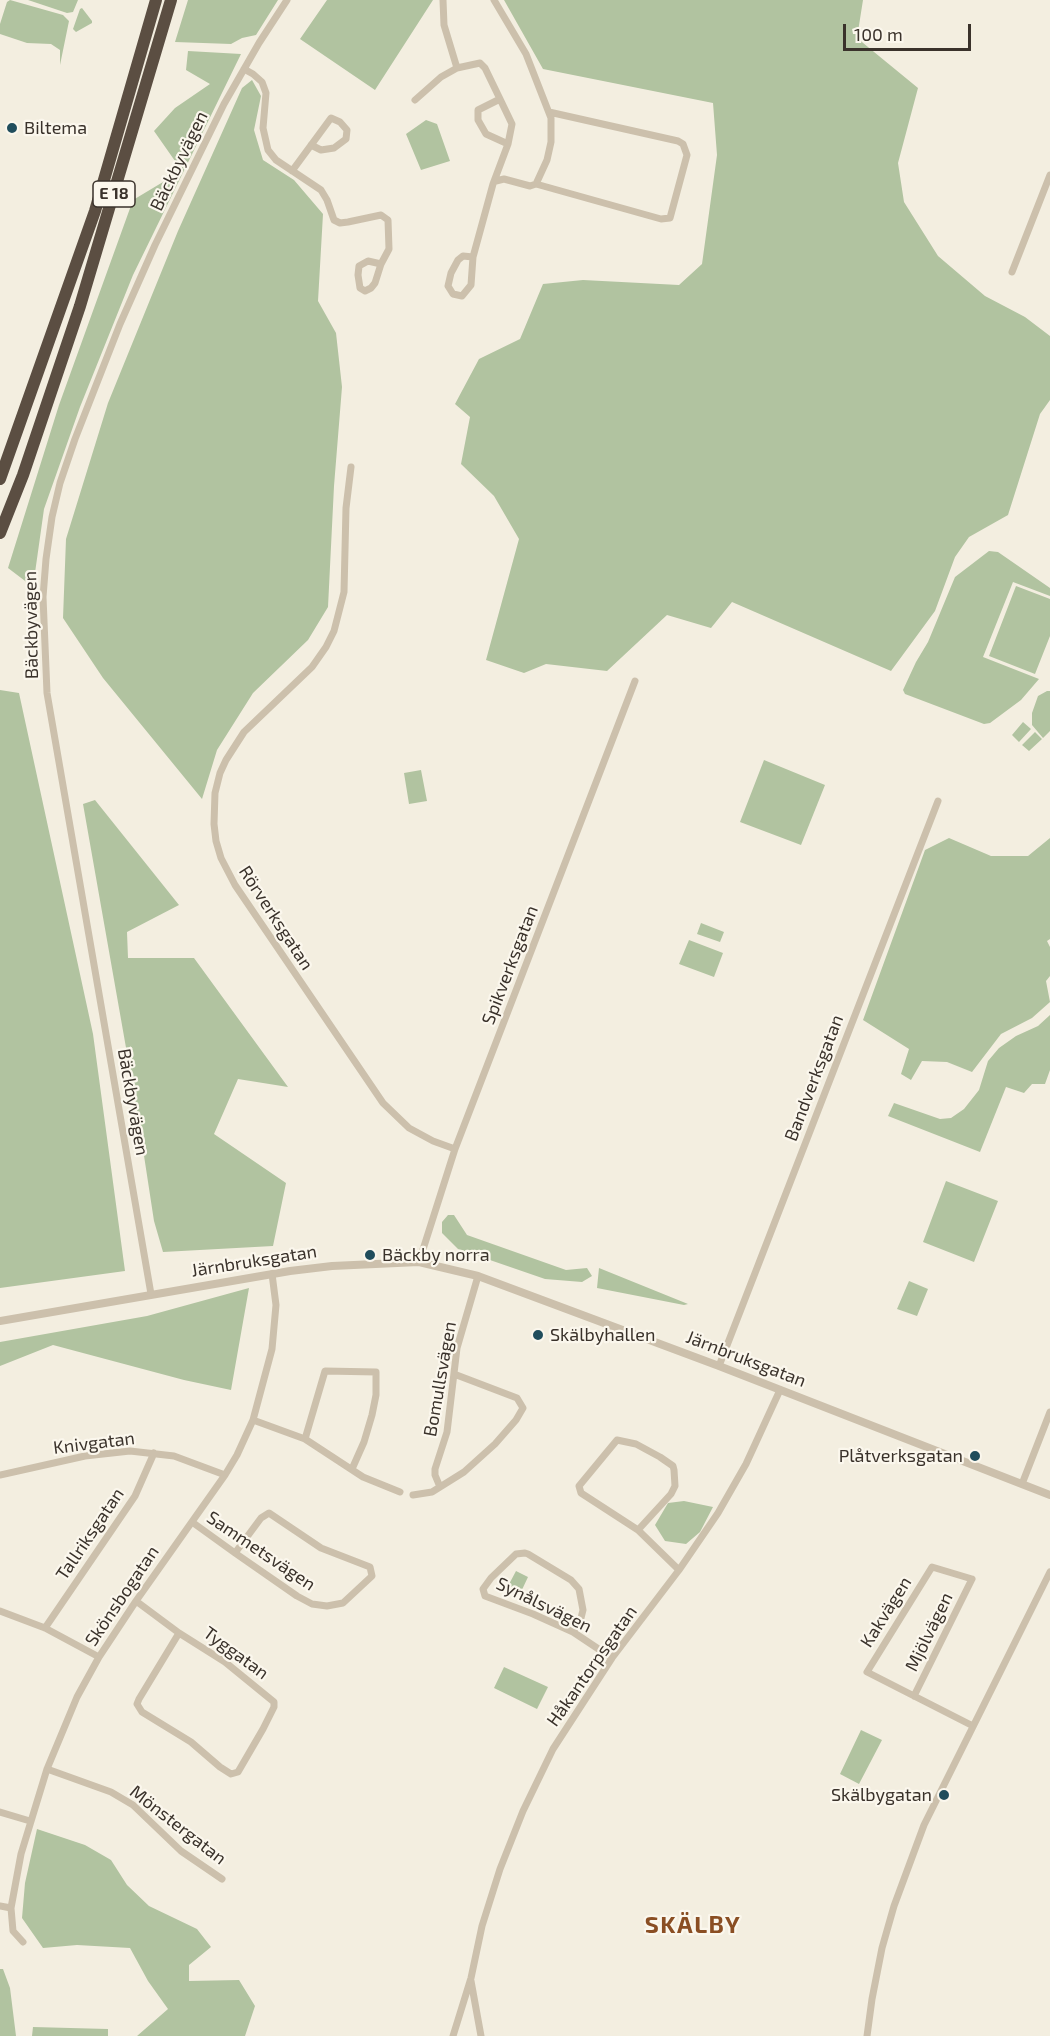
<!DOCTYPE html>
<html>
<head>
<meta charset="utf-8">
<style>
  body { margin:0 }
  #map { position:relative; width:1050px; height:2036px; overflow:hidden; background:#f3eee0; font-family:"Exo 2",sans-serif }
  canvas { display:block }
  .scale { position:absolute; left:843px; top:24px; width:128px; height:27px; box-sizing:border-box; border:3px solid #3a322b; border-top:0; padding-left:8px; font-size:18px; line-height:21px; white-space:nowrap; color:#3a322b; -webkit-text-stroke:4px #fbf7ed; paint-order:stroke }
</style>
</head>
<body>
<div id="map">
<canvas width="1050" height="2036"></canvas>
<div class="scale">100 m</div>
</div>
<script>
const ctx = document.querySelector('canvas').getContext('2d');
ctx.lineJoin = 'round';
function fill(path, color) { ctx.fillStyle = color; ctx.fill(path, 'evenodd'); }
const toPath = rows => new Path2D(rows.map(r => 'M' + r).join(''));
function stroke(path, color, width, dash) { ctx.strokeStyle = color; ctx.lineWidth = width; ctx.lineCap = dash ? 'butt' : 'round'; ctx.setLineDash(dash || []); ctx.stroke(path); }
function label(font, color, halo, rows, align = 'center') {
  ctx.font = font + ' "Exo 2",sans-serif'; ctx.lineWidth = 4.5; ctx.setLineDash([]); ctx.textBaseline = 'middle'; ctx.strokeStyle = halo; ctx.fillStyle = color; for (const [text, x, y, turn = 0] of rows) {
    ctx.save(); ctx.translate(x, y); ctx.rotate((+turn || 0) * Math.PI / 180); ctx.textAlign = isNaN(turn) ? turn : align; if (halo) ctx.strokeText(text, 0, 0); ctx.fillText(text, 0, 0); ctx.restore();
  }
}
const green = toPath([
  [10,0,63,15,69,21,60,65,60,50,51,44,27,43,0,34,0,24,7,2],
  [28,0,78,0,73,12,67,13],
  [188,0,278,0,256,35,242,38,231,44,175,42],
  [327,0,433,0,375,90,300,39],
  [504,0,863,0,857,38,918,88,898,163,904,202,938,256,985,296,1025,317,1050,336,1050,400,1040,414,1008,515,969,537,955,557,935,611,891,671,732,602,711,628,667,615,607,671,546,664,524,673,486,660,519,539,494,496,461,464,470,417,455,404,479,359,520,339,543,284,583,280,679,285,702,264,717,155,713,103,543,69],
  [82,8,92,21,92,23,76,32,73,29,80,9],
  [188,51,241,54,133,275,80,407,44,509,33,587,8,568,59,405,133,200,163,182,175,161,154,131,175,108,210,84,186,70],
  [252,80,261,96,254,130,263,160,294,180,323,214,318,301,336,333,342,387,334,486,328,607,308,640,253,693,217,750,202,799,103,678,63,618,66,539,108,403,178,231,242,88],
  [426,120,437,124,450,161,421,170,406,134],
  [989,551,998,552,1050,588,1050,596,1013,582,983,657,1039,679,1021,700,990,723,984,724,905,694,903,690,916,662,928,642,955,577],
  [1016,586,1050,599,1050,636,1035,674,989,656],
  [0,690,19,693,93,1034,125,1271,0,1288],
  [1047,691,1050,691,1050,731,1043,738,1032,725,1032,713,1038,696],
  [1023,722,1031,729,1019,742,1012,735],
  [1035,732,1042,739,1029,751,1022,745],
  [764,760,825,785,801,845,740,822],
  [421,770,427,801,409,804,404,773],
  [95,800,179,905,127,932,128,958,194,958,288,1087,238,1079,214,1134,286,1183,273,1246,163,1252,154,1221,137,1110,83,804],
  [949,838,991,856,1028,856,1050,838,1050,939,1047,941,1050,947,1050,976,1046,981,1050,1002,1032,1018,1001,1034,972,1072,947,1062,922,1061,911,1080,901,1074,909,1049,863,1020,925,850],
  [701,923,724,932,720,942,697,934],
  [689,940,723,953,714,977,679,964],
  [1050,1015,1050,1070,1045,1084,1032,1084,1024,1093,1006,1087,980,1152,888,1116,894,1103,940,1119,951,1118,964,1109,979,1090,988,1061,999,1048,1016,1036,1038,1026],
  [946,1181,998,1201,974,1262,923,1242],
  [448,1215,454,1215,467,1235,566,1270,587,1268,592,1276,582,1282,545,1279,458,1249,442,1233,442,1222],
  [599,1268,688,1304,684,1305,597,1288],
  [909,1281,928,1289,917,1316,897,1309],
  [249,1288,231,1390,184,1380,53,1345,0,1366,0,1342,147,1316],
  [684,1501,713,1507,700,1532,686,1544,665,1541,655,1525,668,1503],
  [516,1571,528,1577,520,1594,507,1588],
  [504,1667,548,1687,537,1709,494,1688],
  [861,1730,882,1740,859,1784,840,1774],
  [37,1829,85,1845,111,1860,127,1885,149,1906,197,1929,211,1947,189,1965,189,1981,239,1980,255,2006,245,2036,137,2036,168,2009,148,1981,130,1948,77,1945,43,1948,22,1918,25,1883],
  [0,1969,3,1969,10,1988,16,2036,0,2036],
  [33,2027,108,2029,108,2036,32,2036]
]);
const minor = toPath([
  [443,0,444,25,457,68],
  [494,0,526,54,551,118,551,142,547,160,536,184,661,219,670,218,687,155,683,144,678,141,549,112],
  [244,69,253,74,262,82,266,93,263,128,268,150,276,160,321,190,327,200,334,220,340,223,348,222,381,215,388,220,389,249,381,264,368,261,359,266,358,275,360,288,365,291,371,288,375,283,381,264],
  [415,100,441,77,457,68,480,63,485,68,500,99,478,110,478,120,486,134,508,144,512,124,500,99],
  [292,171,331,118,340,122,347,130,346,139,334,148,321,150,311,145],
  [496,181,504,179,530,186,536,184],
  [473,257,463,256,458,260,451,273,448,286,453,294,462,296,471,285,473,257,493,184,508,144],
  [1012,272,1050,175],
  [351,467,346,508,344,592,334,631,326,647,312,667,244,732,226,760,220,773,215,793,214,824,216,841,221,858,235,885,383,1103,409,1128,433,1141,455,1149],
  [419,1262,455,1149,635,681],
  [151,1294,47,693,43,597,46,559,52,517,60,483,75,439,120,324,155,245,224,104,259,43,287,0],
  [719,1366,938,801],
  [253,1420,305,1439,363,1477,400,1492],
  [305,1439,325,1371,376,1372,376,1395,372,1415,364,1442,352,1469],
  [0,1475,85,1456,130,1451,174,1456,225,1475],
  [1022,1484,1050,1412],
  [440,1487,435,1475,435,1469,447,1432,457,1348,478,1276],
  [413,1495,432,1492,464,1472,495,1444,516,1420,523,1408,517,1398,454,1374],
  [192,1522,235,1553,297,1596,312,1604,327,1606,343,1603,372,1576,370,1567,321,1548,269,1513,261,1518,235,1553],
  [638,1530,671,1494,675,1486,674,1470,673,1466,660,1457,636,1444,617,1440,579,1486,581,1493,638,1530,679,1570],
  [136,1601,179,1633,225,1662,274,1702,274,1707,263,1729,238,1772,231,1774,220,1767,191,1742,142,1712,137,1704,139,1699,179,1633],
  [0,1611,45,1628,99,1657],
  [45,1628,135,1496,154,1453],
  [573,1632,581,1618,583,1610,579,1589,571,1580,528,1554,525,1553,516,1554,491,1578,483,1589,485,1596,533,1614,573,1632,612,1658],
  [914,1696,972,1579,932,1567,867,1672,973,1726],
  [47,1769,111,1792,133,1805,181,1851,222,1879],
  [0,1812,30,1821],
  [0,1906,11,1908],
  [23,1942,13,1931,11,1908,21,1854,47,1769,77,1697,99,1657,136,1601,225,1475,237,1455,253,1420,272,1349,276,1305,272,1274],
  [471,1981,481,2036],
  [453,2036,471,1978,482,1926,500,1869,523,1811,553,1749,612,1658,679,1570,718,1513,746,1464,780,1390],
  [867,2036,872,1999,882,1948,894,1906,924,1825,1050,1572]
]);
const tertiary = toPath([
  [0,1321,290,1271,332,1266,419,1262,478,1276,719,1366,1050,1495]
]);
const motorway = toPath([
  [0,479,95,211,156,0],
  [0,533,23,475,80,306,171,0]
]);
const markers = [
  [12,128,6,"#204d5c"],
  [370,1255,6,"#204d5c"],
  [538,1335,6,"#204d5c"],
  [975,1456,6,"#204d5c"],
  [944,1795,6,"#204d5c"]
];
const shields = [
  [114,194,42]
];
const shieldNames = [
  ["E 18",114,194]
];
const poiNames = [
  ["Biltema",24,128],
  ["Bäckby norra",382,1255],
  ["Skälbyhallen",550,1335],
  ["Plåtverksgatan",963,1456,"right"],
  ["Skälbygatan",932,1795,"right"]
];
const streetNames = [
  ["Bäckbyvägen",179,161,-64],
  ["Bäckbyvägen",31,625,-91],
  ["Rörverksgatan",276,918,57],
  ["Spikverksgatan",510,965,-69],
  ["Bandverksgatan",814,1078,-69],
  ["Bäckbyvägen",133,1102,80],
  ["Järnbruksgatan",254,1261,-9],
  ["Järnbruksgatan",746,1359,21],
  ["Bomullsvägen",440,1379,-80],
  ["Knivgatan",94,1443,-7],
  ["Tallriksgatan",90,1534,-56],
  ["Sammetsvägen",261,1551,34],
  ["Skönsbogatan",122,1596,-56],
  ["Synålsvägen",544,1605,26],
  ["Kakvägen",886,1612,-58],
  ["Mjölvägen",929,1632,-64],
  ["Tyggatan",236,1653,36],
  ["Håkantorpsgatan",592,1666,-55],
  ["Mönstergatan",178,1825,38]
];
const districtNames = [
  ["SKÄLBY",693,1925]
];
fill(green, '#b1c3a0');
stroke(minor, '#ccc0ac', 7);
stroke(tertiary, '#ccc0ac', 8);
stroke(motorway, '#5b4e42', 12);
for (const [x, y, r, color] of markers) { const dot = new Path2D(); dot.arc(x, y, r, 0, 2 * Math.PI); ctx.fillStyle = color; ctx.fill(dot); stroke(dot, '#fbf7ed', 2); }
for (const [x, y, w] of shields) { const box = new Path2D(); box.roundRect(x - w / 2, y - 13, w, 26, 4.5); ctx.fillStyle = '#fbf7ed'; ctx.fill(box); stroke(box, '#3a322b', 1.5); }
label('bold 16px', '#3a322b', null, shieldNames);
label('18px', '#3a322b', '#fbf7ed', poiNames, 'left');
label('18px', '#3a322b', '#fbf7ed', streetNames);
ctx.letterSpacing = '1.5px';
label('bold 24px', '#8a4e23', '#fbf7ed', districtNames);
ctx.letterSpacing = '0px';
</script>
</body>
</html>
